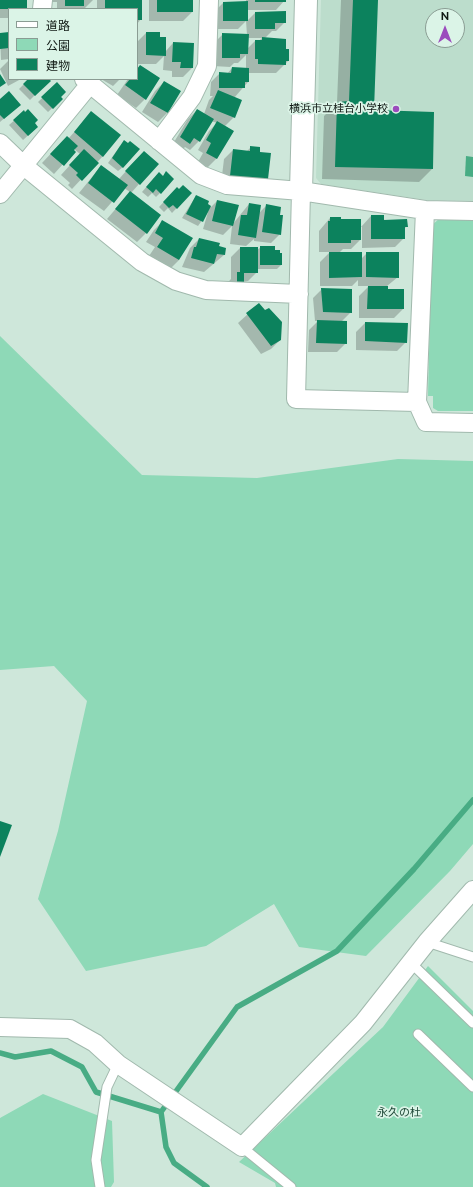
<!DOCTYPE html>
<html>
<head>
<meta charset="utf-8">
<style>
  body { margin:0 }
  #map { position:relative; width:473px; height:1187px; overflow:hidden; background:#cee7da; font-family:Raleway,"Noto Sans JP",sans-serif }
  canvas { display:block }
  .legend { position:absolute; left:8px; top:8px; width:130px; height:72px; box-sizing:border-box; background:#dbf4e7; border:1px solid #8a9c93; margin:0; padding:5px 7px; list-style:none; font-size:12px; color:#101914 }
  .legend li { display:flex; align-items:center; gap:8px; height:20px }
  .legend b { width:20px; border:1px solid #8a9c93 }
  .north { position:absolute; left:425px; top:8px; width:40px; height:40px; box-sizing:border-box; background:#dbf4e7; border:1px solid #8a9c93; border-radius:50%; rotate:0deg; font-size:11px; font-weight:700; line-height:16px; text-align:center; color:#101914 }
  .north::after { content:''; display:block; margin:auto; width:14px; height:18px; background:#9b4cbd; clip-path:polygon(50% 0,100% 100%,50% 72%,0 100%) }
</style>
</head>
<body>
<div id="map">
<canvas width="473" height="1187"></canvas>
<ul class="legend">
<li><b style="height:5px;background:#fff"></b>道路</li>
<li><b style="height:11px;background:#8ed9b7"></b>公園</li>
<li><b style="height:11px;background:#0c825d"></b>建物</li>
</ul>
<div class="north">N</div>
</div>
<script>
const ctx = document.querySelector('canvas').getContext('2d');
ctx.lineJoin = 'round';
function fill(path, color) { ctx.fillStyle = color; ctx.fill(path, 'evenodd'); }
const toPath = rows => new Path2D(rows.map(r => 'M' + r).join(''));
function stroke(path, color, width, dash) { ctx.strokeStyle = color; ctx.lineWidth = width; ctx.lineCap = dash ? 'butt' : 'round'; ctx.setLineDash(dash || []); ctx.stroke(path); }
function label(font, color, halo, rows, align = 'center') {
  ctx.font = font + ' Raleway,"Noto Sans JP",sans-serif'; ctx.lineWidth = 3.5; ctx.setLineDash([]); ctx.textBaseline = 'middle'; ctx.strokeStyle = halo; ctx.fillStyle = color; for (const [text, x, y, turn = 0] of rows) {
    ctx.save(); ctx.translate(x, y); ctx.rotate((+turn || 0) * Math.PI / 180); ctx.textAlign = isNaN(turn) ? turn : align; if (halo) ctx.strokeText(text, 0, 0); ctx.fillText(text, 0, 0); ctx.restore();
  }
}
const built = toPath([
  [321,0,473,0,473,201,427,200,321,184,316,178],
  [433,16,457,16,457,40,433,40]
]);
const green = toPath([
  [439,219,473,220,473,411,438,411,433,408,433,396,428,396,432,225],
  [0,336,142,475,257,478,398,459,473,461,473,844,450,871,366,956,299,947,274,904,206,946,86,971,38,899,58,831,87,701,54,666,0,670],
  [428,966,473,1011,473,1187,276,1187,275,1183,239,1162,383,1027],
  [43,1094,112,1121,114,1182,111,1187,0,1187,0,1118]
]);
const water = toPath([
  [466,156,473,157,473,177,465,176]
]);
const shadow = toPath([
  [0,0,26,0,9,9,9,18,0,18],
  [52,0,93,0,85,8,79,9,57,9,57,2,52,2],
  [97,0,141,0,141,19,137,24,137,9,97,9],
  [149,0,192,0,192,12,183,21,149,21],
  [246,0,285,0,276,10,247,10,247,21,255,13,285,22,276,31,272,31,265,38,272,38,272,40,285,50,288,61,276,73,248,73,248,82,234,98,234,117,225,126,233,131,216,159,207,168,198,162,203,153,198,150,209,131,217,123,211,121,199,141,190,150,185,147,180,152,171,147,188,119,197,110,204,114,209,100,213,96,210,96,211,82,220,73,227,74,232,68,246,69,246,55,238,63,234,63,230,67,213,66,214,43,223,34,247,35,246,21,238,29,214,29,214,12,223,3,246,2],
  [248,38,262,38,259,41,255,41,248,48],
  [341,0,377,0,373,111,432,169,419,182,322,179,324,116,337,103],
  [9,33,9,59,1,60,0,34],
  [146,33,165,52,173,43,192,68,183,77,172,77,172,71,163,70,164,56,156,64,137,64,137,42],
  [9,60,9,79,21,79,8,86,0,69],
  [140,66,145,99,136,108,117,95,128,79,137,79,137,69],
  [29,79,48,79,49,81,30,100,19,89],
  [101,79,120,79,113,86],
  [164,82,180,92,167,113,158,122,142,112,155,91],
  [57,84,62,99,48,112,38,102],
  [0,100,15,109,0,122],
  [24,112,33,131,23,140,9,125],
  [92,112,103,156,72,189,68,185,70,183,61,175,80,154,74,149,72,150,74,152,54,174,42,163,58,146,68,139],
  [120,146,123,167,118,171,108,163],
  [251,147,258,153,267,179,258,188,221,184,224,159,233,150,246,152],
  [135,161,139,184,131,193,146,233,137,242,107,219,130,192,124,188,104,211,79,193,101,166,119,179],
  [162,177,160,193,156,197,152,193,148,197,142,192,154,178],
  [177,188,179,190,191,193,172,213,168,208,164,212,159,207],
  [196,196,211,207,217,201,232,225,249,204,259,213,267,205,279,215,280,234,271,243,254,241,254,239,246,246,230,244,232,226,223,235,203,229,208,212,198,226,182,218],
  [371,216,407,226,404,229,404,238,395,247,362,248,362,227,361,227],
  [330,218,360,240,351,249,343,249,339,253,361,259,367,253,398,277,387,286,387,290,403,309,394,318,359,318,359,296,369,286,358,286,358,280,352,286,320,286,320,262,330,252,319,252,319,231],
  [163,221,179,260,170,269,149,256,155,247,146,242,154,230],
  [199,239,225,249,224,255,204,272,182,267,190,248],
  [261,247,274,251,281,265,277,269,257,269,257,272,248,281,243,282,234,291,228,291,228,282,231,279,231,257,240,248,257,250],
  [322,289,351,312,341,322,346,343,337,352,308,352,309,330,318,321,315,321,313,298],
  [259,304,280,340,271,349,261,354,238,323],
  [365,323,406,342,397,351,356,350,356,332]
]);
const stream = toPath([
  [0,1053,15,1057,51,1051,82,1067,96,1092,161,1112],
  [207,1187,174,1163,166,1147,161,1112,237,1007,337,951,414,869,473,800]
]);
const building = toPath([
  [0,0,27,0,27,9,0,9],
  [65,0,84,0,84,6,65,6],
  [105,0,142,0,142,20,137,20,137,9,105,9],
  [157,0,193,0,193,12,157,12],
  [255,0,286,0,286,2,255,2],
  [353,0,378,0,374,110,434,112,433,169,335,167,337,102,349,101],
  [248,1,248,21,223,21,223,2],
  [286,11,286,23,275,23,275,29,255,29,255,12],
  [9,32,9,48,0,49,0,33],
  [146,32,160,32,160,37,166,37,166,56,146,55],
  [222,33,249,34,248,54,240,54,240,58,222,58],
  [262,37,286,39,286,49,289,49,289,61,286,61,286,65,258,64,258,59,255,59,255,40,262,40],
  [173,42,194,43,193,68,180,68,181,62,172,62],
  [140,65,160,78,146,100,125,85,130,79,137,79,137,69],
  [232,67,249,68,249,82,245,82,245,88,219,88,219,72,231,73],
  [0,74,6,83,0,87],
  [28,79,49,79,51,81,35,96,23,84],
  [164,81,181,91,168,113,150,103],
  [57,82,66,92,61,97,63,99,53,109,41,97],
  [218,90,242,100,235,118,210,108],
  [9,91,21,105,4,119,0,115,0,99],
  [28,109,38,120,35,123,38,127,28,136,13,120,24,110,25,112],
  [197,109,214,119,200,142,194,138,190,144,180,137],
  [91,111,121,135,103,157,74,132],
  [217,121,234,131,217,159,206,153,211,143,206,140],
  [67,136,78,146,74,150,76,152,64,166,50,154],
  [124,140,128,143,130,141,140,149,123,168,112,158],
  [250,146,260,147,260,152,271,153,268,179,230,176,233,149,250,151],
  [84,149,99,163,82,181,76,175,78,173,69,165],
  [144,151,159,164,140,185,125,171],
  [101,165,128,185,114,203,88,183],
  [166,171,174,179,161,194,156,189,153,193,146,187,159,172,163,176],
  [183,185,192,193,177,209,173,205,169,208,163,202,177,187,179,189],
  [130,191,161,215,147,234,115,209],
  [196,195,209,201,208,204,211,206,203,222,186,214],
  [217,200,239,205,233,226,212,221],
  [249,203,261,205,256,238,238,235,241,215,247,215],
  [266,204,281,207,280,215,283,215,281,235,262,232],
  [371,215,384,215,384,220,407,219,408,227,405,227,405,239,371,239],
  [330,217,341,217,341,219,361,219,361,240,351,240,351,243,328,243,328,221,330,221],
  [162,220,193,238,179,260,157,247,163,238,155,233],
  [199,238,220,243,219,246,226,248,225,255,217,254,214,264,191,258,194,247,196,247],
  [260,246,275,246,275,250,280,250,280,253,282,253,282,265,260,265],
  [240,247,258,247,258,273,244,273,244,282,237,282,237,272,240,272],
  [329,252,362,252,362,277,329,278],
  [366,252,399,252,399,278,366,277],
  [368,286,388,286,388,289,404,289,404,309,367,309],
  [321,288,352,289,352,313,323,312],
  [259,303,265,310,269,308,282,322,281,340,271,346,246,313],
  [317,320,347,321,347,344,316,343],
  [365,322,408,323,407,343,365,341],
  [0,821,12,825,0,857]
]);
const service = toPath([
  [427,942,473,957],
  [411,963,473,1023],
  [418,1034,473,1087],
  [242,1147,291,1187],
  [100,1187,96,1160,107,1087,118,1064]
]);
const minor = toPath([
  [42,9,43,0],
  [84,79,201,175,227,185,301,191,425,210,473,211],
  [159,141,192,97,207,66,209,0],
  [0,143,24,166,142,262,176,281,206,290,299,294],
  [301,191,296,399,417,402],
  [0,194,90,84],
  [425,210,417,402,426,422,473,423],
  [0,1027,70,1029,95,1043,118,1064,242,1147,363,1023,427,942,473,890]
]);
const tertiary = toPath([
  [301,191,306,0]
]);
const markers = [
  [396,109,4,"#9b4cbd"]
];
const poiNames = [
  ["横浜市立桂台小学校",388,109]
];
const parkNames = [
  ["永久の杜",399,1113]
];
fill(built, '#bcddcc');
fill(green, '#8ed9b7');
fill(water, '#48ac84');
fill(shadow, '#0003');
stroke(stream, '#48ac84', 5.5);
fill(building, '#0c825d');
stroke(service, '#a1b9ad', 11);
stroke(minor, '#a1b9ad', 20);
stroke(tertiary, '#a1b9ad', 24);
stroke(service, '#fff', 9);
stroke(minor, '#fff', 18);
stroke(tertiary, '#fff', 22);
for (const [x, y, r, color] of markers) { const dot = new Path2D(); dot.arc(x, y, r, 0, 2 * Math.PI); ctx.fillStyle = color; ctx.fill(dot); stroke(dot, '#dbf4e7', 1.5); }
label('11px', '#101914', '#dbf4e7', poiNames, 'right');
label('11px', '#1f4938', '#dbf4e7', parkNames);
</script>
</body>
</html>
